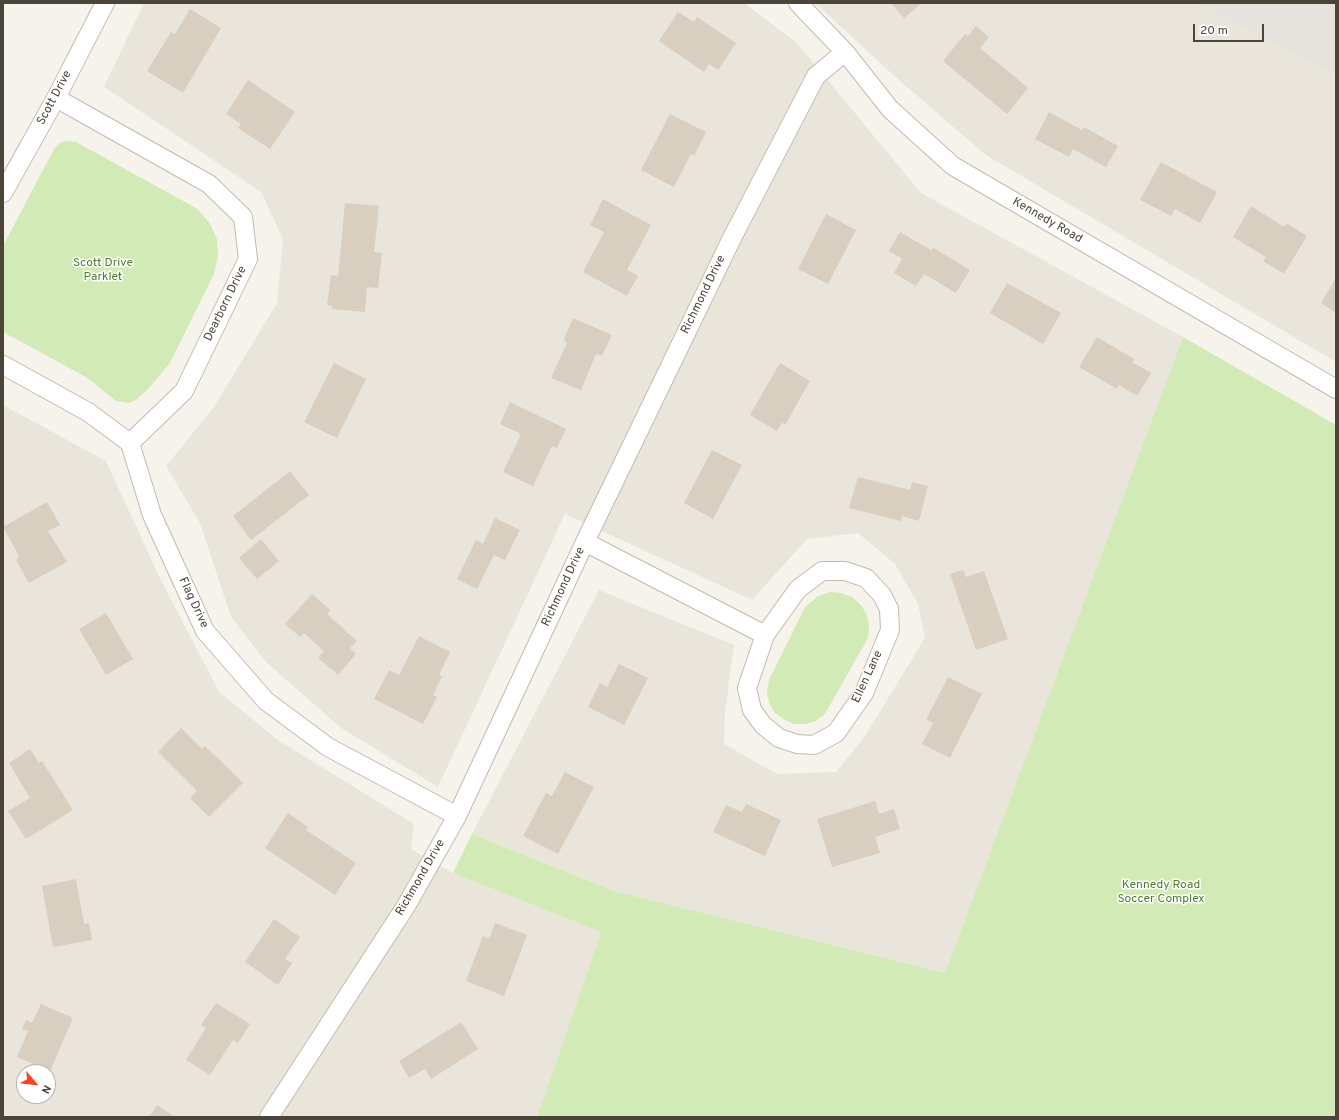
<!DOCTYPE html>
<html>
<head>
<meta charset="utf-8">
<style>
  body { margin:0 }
  #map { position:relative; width:1339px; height:1120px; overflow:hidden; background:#f6f3ec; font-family:Overpass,sans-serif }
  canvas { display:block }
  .frame { position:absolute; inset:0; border:4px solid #4b4439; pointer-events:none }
  .north { position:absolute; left:16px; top:1064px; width:40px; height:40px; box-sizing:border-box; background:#fff; border:1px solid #b7b4b0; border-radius:50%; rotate:118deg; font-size:11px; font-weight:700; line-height:16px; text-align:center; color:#4b4439 }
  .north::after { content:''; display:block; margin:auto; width:14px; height:18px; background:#fc3f1d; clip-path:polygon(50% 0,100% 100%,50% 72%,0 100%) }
  .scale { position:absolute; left:1193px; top:24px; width:71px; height:18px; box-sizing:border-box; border:2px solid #4b4439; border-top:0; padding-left:5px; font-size:12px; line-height:14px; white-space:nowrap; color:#4b4439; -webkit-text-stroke:3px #fff; paint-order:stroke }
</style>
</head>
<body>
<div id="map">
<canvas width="1339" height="1120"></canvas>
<div class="frame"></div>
<div class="north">N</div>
<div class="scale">20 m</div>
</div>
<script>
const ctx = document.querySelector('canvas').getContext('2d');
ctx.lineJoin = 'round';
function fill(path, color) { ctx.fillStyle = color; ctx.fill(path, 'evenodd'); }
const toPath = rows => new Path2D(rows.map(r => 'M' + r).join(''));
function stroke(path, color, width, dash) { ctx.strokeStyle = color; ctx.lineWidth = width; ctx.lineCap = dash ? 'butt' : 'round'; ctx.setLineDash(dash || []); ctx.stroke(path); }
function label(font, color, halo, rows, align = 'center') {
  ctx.font = font + ' Overpass,sans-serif'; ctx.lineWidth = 3; ctx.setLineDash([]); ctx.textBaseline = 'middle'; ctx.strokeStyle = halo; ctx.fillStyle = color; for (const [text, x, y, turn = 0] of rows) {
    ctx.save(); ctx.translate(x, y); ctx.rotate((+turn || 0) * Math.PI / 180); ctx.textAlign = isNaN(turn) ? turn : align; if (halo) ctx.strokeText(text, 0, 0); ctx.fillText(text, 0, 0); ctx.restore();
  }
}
const residential = toPath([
  [144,3,744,3,797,43,921,193,1183,337,945,973,614,891,472,834,599,590,734,645,725,713,724,744,777,774,836,772,865,736,925,638,918,604,895,564,858,533,807,539,752,600,565,514,438,787,341,728,266,662,231,617,200,523,166,466,214,407,277,303,283,239,261,192,104,87],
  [815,3,1196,3,1336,75,1336,362,986,155,900,81],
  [3,405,106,461,158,574,219,692,278,740,414,824,411,849,453,873,601,932,537,1117,3,1117],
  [24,1072,48,1072,48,1096,24,1096]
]);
const industrial = toPath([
  [1197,3,1336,3,1336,75,1196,3]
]);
const green = toPath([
  [65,141,76,142,196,208,209,222,217,239,218,257,213,276,170,363,148,389,136,400,129,403,116,401,86,377,3,332,3,246,54,149,60,143],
  [1183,337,1336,425,1336,1117,537,1117,601,932,453,873,472,834,614,891,945,973],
  [830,592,841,593,852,597,861,605,867,615,869,626,868,638,825,714,816,721,805,724,794,724,783,719,774,712,769,702,767,691,769,680,805,607,818,596]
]);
const building = toPath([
  [891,3,922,3,904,18],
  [190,9,221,28,183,93,147,71,171,32,175,34],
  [678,12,694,22,697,17,736,43,718,70,709,64,704,72,659,41],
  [976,26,989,37,980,48,1028,88,1007,114,943,61,965,34,968,36],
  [248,80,295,112,270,149,238,128,241,124,226,114],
  [1049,112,1082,130,1084,127,1118,146,1106,167,1073,149,1069,157,1035,139],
  [670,114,706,132,694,156,691,154,674,187,641,170],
  [1161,162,1217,192,1200,223,1175,209,1171,216,1140,200],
  [603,199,651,225,627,270,638,276,627,296,583,272,604,232,590,225],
  [345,203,379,206,374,252,382,253,378,288,367,287,365,312,332,309,332,306,327,305,331,275,338,276],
  [1251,206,1284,227,1286,223,1307,236,1284,274,1263,261,1266,257,1233,237],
  [826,214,856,230,828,284,798,269],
  [900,232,931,250,934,248,970,270,956,293,924,274,916,286,894,273,902,259,889,251],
  [1336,278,1336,313,1321,303],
  [1007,283,1061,313,1043,344,990,313],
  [573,318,612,335,602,356,596,354,581,390,551,378,567,343,564,339],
  [1097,337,1134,359,1132,362,1151,373,1137,396,1119,385,1117,389,1079,367],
  [334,363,366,379,337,438,304,422],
  [780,363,810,381,785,425,782,422,777,431,750,415],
  [510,402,566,429,557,448,552,446,533,486,503,472,521,434,500,424],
  [712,450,742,465,713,519,684,503],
  [290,471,309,495,251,540,233,516],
  [858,477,910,490,912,482,928,486,919,521,902,516,901,521,849,508],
  [47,502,60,525,48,531,67,562,29,583,16,560,19,556,3,527],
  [495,518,520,530,505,560,494,555,477,589,457,579,476,540,483,544],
  [261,539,279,561,257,579,239,558],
  [963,570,966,577,984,571,1008,639,976,650,950,574],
  [312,594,330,610,327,614,357,641,350,648,356,654,338,675,318,658,324,651,304,633,300,637,285,624],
  [106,613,133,659,106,675,79,629],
  [419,636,450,652,439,675,442,676,433,695,437,697,423,724,374,699,389,670,399,675],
  [619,664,648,678,624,725,588,707,600,683,607,687],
  [948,677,982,694,950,758,922,744,933,723,926,720],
  [181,728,202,749,205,746,243,783,209,817,190,798,197,791,158,752],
  [30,749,39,763,42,761,73,810,26,839,8,811,30,798,9,763],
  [565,772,594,787,558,854,523,836,546,793,552,796],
  [875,801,879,814,894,809,900,829,875,837,880,853,832,867,817,819],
  [746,804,781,820,765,856,713,832,726,805,742,812],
  [288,813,308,827,306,830,356,863,335,895,265,848],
  [76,879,84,924,89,923,92,940,53,947,42,886],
  [274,919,300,937,285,959,292,963,278,985,245,962],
  [495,923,527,935,504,996,466,981,483,936,489,939],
  [216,1003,250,1024,238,1043,233,1040,210,1075,186,1060,206,1028,201,1025],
  [41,1004,73,1018,50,1071,17,1057,28,1031,22,1029,26,1020,32,1023],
  [461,1022,478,1049,431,1079,425,1069,409,1078,399,1061],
  [157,1105,175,1117,149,1117]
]);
const minor = toPath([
  [798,3,845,52,890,109,953,166,1336,389],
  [56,98,209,184,243,217,248,259,184,391,130,443],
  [3,193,56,98,105,3],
  [3,365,88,412,130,443,152,515,205,631,266,701,328,747,457,816],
  [585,542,765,635,747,688,752,710,763,725,779,738,797,744,814,745,836,733,864,693,890,630,889,609,882,595,866,578,845,571,822,571,798,589,765,635],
  [269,1117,406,906,457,816,585,542,733,236,816,76,845,52]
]);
const streetNames = [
  ["Scott Drive",55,98,-62],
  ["Kennedy Road",1047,221,30],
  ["Richmond Drive",704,295,-64],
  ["Dearborn Drive",226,304,-64],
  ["Richmond Drive",564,587,-65],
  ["Flag Drive",193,603,65],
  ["Ellen Lane",868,677,-65],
  ["Richmond Drive",421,878,-60]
];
const parkNames = [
  ["Scott Drive",103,264],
  ["Parklet",103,278],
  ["Kennedy Road",1161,886],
  ["Soccer Complex",1161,900]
];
fill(residential, '#eae5da');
fill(industrial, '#e6e2dd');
fill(green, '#d2eab5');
fill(building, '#d8cfc1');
stroke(minor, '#c2bbae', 20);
stroke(minor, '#fff', 18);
label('12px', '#4b4439', '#fff', streetNames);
label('12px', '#4a7f2a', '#fff', parkNames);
</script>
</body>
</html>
